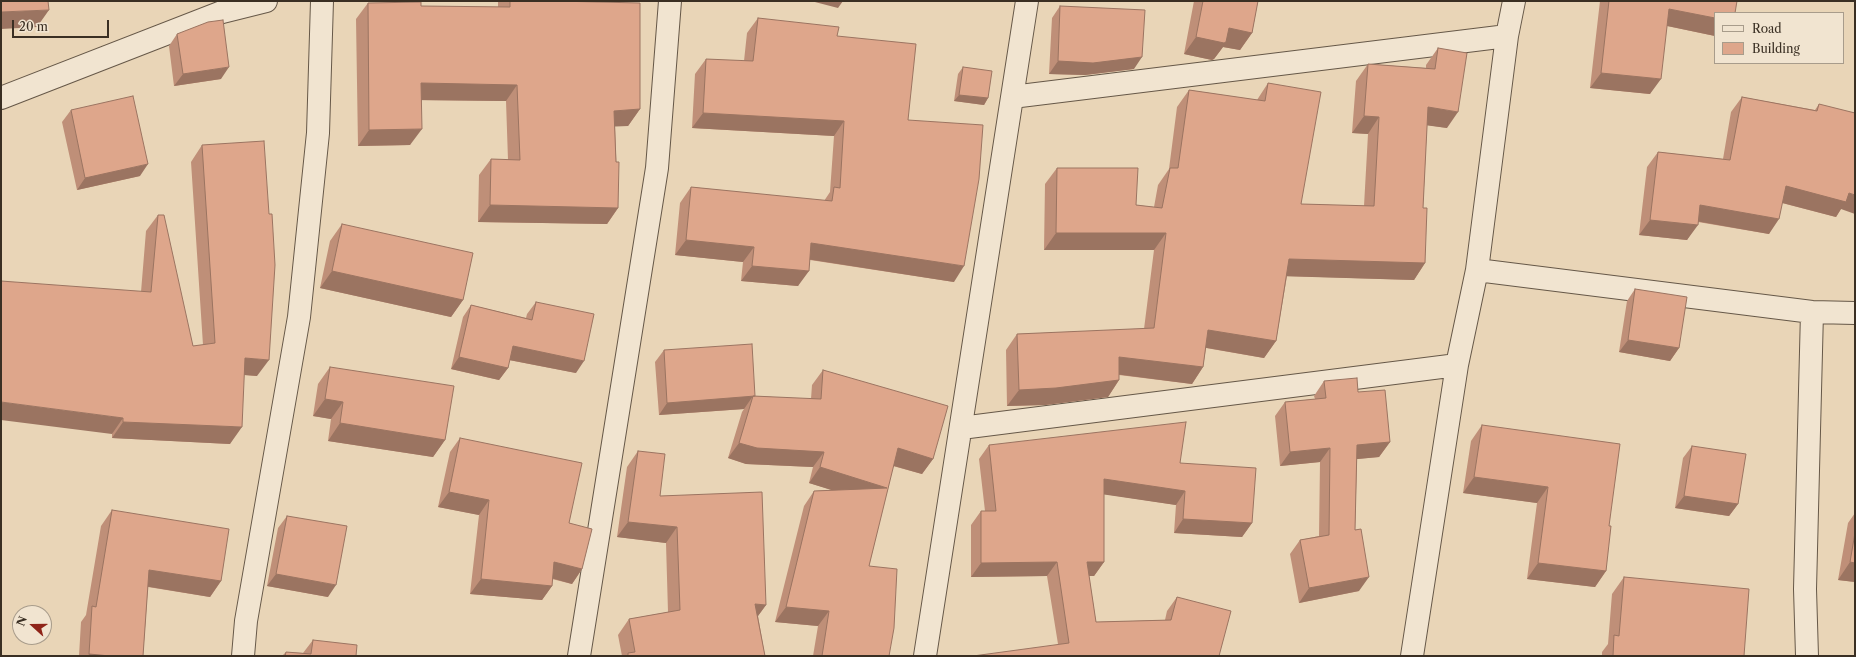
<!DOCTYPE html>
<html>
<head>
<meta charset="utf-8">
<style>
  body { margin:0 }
  #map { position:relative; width:1856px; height:657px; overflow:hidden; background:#e9d5b7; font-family:"Libre Caslon Text",serif }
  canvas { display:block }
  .frame { position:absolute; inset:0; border:2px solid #3a2f23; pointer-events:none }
  .legend { position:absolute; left:1714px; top:12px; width:130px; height:52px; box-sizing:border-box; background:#f1e4d0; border:1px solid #a89c8b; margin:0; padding:5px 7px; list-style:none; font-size:12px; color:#3a2f23 }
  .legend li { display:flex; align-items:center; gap:8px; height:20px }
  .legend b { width:20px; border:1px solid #a89c8b }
  .north { position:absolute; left:12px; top:605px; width:40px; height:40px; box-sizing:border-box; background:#f1e4d0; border:1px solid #a89c8b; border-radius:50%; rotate:291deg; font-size:11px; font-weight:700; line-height:16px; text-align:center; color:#3a2f23 }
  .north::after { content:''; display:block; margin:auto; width:14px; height:18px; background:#8f2418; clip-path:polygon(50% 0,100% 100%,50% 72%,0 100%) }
  .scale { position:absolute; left:12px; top:20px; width:97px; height:18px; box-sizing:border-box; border:2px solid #3a2f23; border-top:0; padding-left:5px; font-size:12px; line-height:14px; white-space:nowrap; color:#3a2f23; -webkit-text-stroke:3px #f1e4d0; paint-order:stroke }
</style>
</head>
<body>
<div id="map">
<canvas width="1856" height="657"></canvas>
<div class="frame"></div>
<ul class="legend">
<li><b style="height:5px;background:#f1e4d0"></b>Road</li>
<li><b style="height:11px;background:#dea68b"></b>Building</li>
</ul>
<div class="north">N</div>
<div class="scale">20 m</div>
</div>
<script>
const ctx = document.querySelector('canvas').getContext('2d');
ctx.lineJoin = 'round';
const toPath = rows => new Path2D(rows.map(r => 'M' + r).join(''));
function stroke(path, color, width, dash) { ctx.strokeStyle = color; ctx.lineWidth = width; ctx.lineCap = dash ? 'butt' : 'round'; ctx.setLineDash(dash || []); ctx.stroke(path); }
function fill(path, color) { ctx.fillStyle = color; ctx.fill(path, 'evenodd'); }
const minor = toPath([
  [1012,97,1507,36],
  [1,98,222,12,266,1],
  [1477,270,1812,312,1855,313],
  [961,428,1457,365],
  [243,656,246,621,299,317,318,133,322,1],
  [579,656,657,168,670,1],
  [925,656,1027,1],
  [1412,656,1457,365,1477,270,1507,36,1514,1],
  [1807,656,1805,589,1812,312]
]);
const wall = toPath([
  [498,1,556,1,640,109,628,126,615,126,618,208,607,224,478,222,479,175,491,159,508,160,506,101,422,100,410,145,358,146,356,19,368,3,421,6,498,7],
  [1194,1,1258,1,1252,33,1240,50,1223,47,1214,59,1212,60,1184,54],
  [1600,1,1737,1,1715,13,1715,36,1667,26,1650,94,1590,88],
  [1060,6,1134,69,1085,75,1049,74,1052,18],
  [758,18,837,36,908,120,954,282,810,260,798,286,741,281,743,262,675,255,680,203,691,187,824,201,830,192,834,136,692,128,695,74,706,59,744,61,747,33],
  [177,34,221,79,174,86,169,46],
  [1438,48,1447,128,1427,125,1423,208,1425,263,1414,280,1287,276,1276,341,1264,358,1206,348,1203,367,1192,384,1119,375,1119,380,1108,397,1045,405,1007,406,1006,350,1017,334,1144,329,1154,250,1044,250,1045,184,1057,168,1136,205,1154,207,1158,185,1169,169,1177,107,1189,90,1257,100,1268,83,1301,204,1364,206,1368,134,1352,133,1356,81,1368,64,1426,68,1426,65],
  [963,67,988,98,984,105,954,101,958,74],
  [1742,97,1815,110,1819,104,1841,209,1836,217,1782,203,1769,234,1698,222,1687,240,1639,235,1647,167,1658,152,1723,159,1731,112],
  [71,110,140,176,77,190,62,122],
  [202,145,257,376,244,375,230,444,112,438,112,434,141,292,146,231,158,215,193,346,203,345,191,162],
  [342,224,463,300,451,317,320,288,330,241],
  [1635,289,1679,348,1670,361,1619,352,1627,301],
  [536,302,576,373,509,360,508,368,499,380,451,369,463,317,471,305,526,318,527,314],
  [664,350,755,396,811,399,812,385,823,370,933,459,922,474,893,466,869,566,889,656,813,656,818,626,775,622,804,506,814,491,832,490,809,483,813,467,746,464,728,458,742,412,744,409,659,415,655,362],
  [330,367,445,440,433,457,328,441,331,419,313,416,318,384],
  [1324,381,1358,392,1390,442,1379,457,1357,459,1355,530,1359,591,1299,603,1290,554,1300,540,1319,536,1320,462,1280,466,1275,416,1285,402,1315,399,1314,396],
  [1482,425,1609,526,1606,571,1595,587,1527,579,1537,503,1463,493,1471,441],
  [460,438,569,523,582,569,572,584,552,579,552,586,542,600,470,594,479,515,438,507,450,452],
  [989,445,1180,463,1252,523,1242,537,1174,533,1176,505,1104,494,1104,562,1094,576,1089,576,1096,622,1165,620,1167,611,1177,597,1219,656,1058,644,1047,576,971,577,971,525,981,511,985,511,979,459],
  [1692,446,1738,504,1729,516,1675,508,1683,458],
  [638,451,660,496,766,605,758,616,765,656,622,656,618,635,629,619,668,612,666,543,617,537,627,467],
  [112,510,221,581,210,597,148,587,143,656,79,656,81,622,86,615,101,526],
  [1855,513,1855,582,1838,580,1848,523],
  [287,516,328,597,267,586,278,528],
  [1624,577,1744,656,1602,656,1602,652,1608,644,1612,594],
  [313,640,356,656,282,656,286,652,303,653]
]);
const shadedWall = toPath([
  [811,1,843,1,838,8],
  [1669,9,1715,18,1715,36,1658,24],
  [49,10,37,27,1,29,1,12],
  [1229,28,1252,33,1240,50,1223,47,1214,59,1212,60,1184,54,1196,37],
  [1142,57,1134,69,1085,75,1049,74,1058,61],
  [229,67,221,79,174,86,183,74],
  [1601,73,1661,79,1650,94,1590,88],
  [421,83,517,85,506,101,410,100],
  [959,95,988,98,984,105,954,101],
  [1428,107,1458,112,1447,128,1417,124],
  [640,109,628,126,603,127,614,111],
  [703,113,844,121,834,136,692,128],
  [1364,116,1379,117,1368,134,1352,133],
  [422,129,410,145,358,146,369,130],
  [148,164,140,176,77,190,85,178],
  [1786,186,1849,193,1855,195,1855,214,1841,209,1836,217,1775,201],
  [490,205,618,208,607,224,478,222],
  [1700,205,1779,219,1769,234,1690,220],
  [1650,220,1698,225,1687,240,1639,235],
  [1056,233,1166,233,1154,250,1044,250],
  [686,240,754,247,743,262,675,255],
  [811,243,964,266,954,282,800,258],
  [1289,259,1425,263,1414,280,1278,276],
  [752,266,809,271,798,286,741,281],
  [332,271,463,300,451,317,320,288],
  [1208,330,1276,341,1264,358,1196,346],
  [1628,340,1679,348,1670,361,1619,352],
  [513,346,584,361,576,373,504,359],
  [459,357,508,368,499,380,451,369],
  [1119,357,1203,367,1192,384,1107,373],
  [245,358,269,360,257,376,233,374],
  [1119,380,1108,397,1045,405,1007,406,1019,390],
  [753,396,744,409,659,415,667,403],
  [325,399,343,402,331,419,313,416],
  [1,402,123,418,112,434,1,420],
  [123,422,242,427,230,444,112,438],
  [340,423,445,440,433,457,328,441],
  [1390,442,1379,457,1347,460,1357,445],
  [739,443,824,452,813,467,746,464,728,458],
  [898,448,933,459,922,474,887,464],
  [1330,448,1320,462,1280,466,1290,452],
  [820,467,887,488,876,504,809,483],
  [1474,477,1548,487,1537,503,1463,493],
  [1104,479,1185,491,1176,505,1094,493],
  [449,492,489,500,479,515,438,507],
  [1684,496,1738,504,1729,516,1675,508],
  [1183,519,1252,523,1242,537,1174,533],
  [628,522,677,527,666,543,617,537],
  [554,562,582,569,572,584,544,576],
  [1057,562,1047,576,971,577,981,563],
  [1087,562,1104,562,1094,576,1077,576],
  [1850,562,1855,563,1855,582,1838,580],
  [1538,563,1606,571,1595,587,1527,579],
  [149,570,221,581,210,597,138,585],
  [276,574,336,585,328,597,267,586],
  [1369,577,1359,591,1299,603,1309,588],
  [481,579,552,586,542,600,470,594],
  [755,604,766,605,755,620],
  [786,607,829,611,818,626,775,622],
  [89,654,110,656,88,656]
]);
const building = toPath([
  [1,1,48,1,49,10,1,12,1,1],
  [510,1,556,1,640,3,640,109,614,111,616,162,619,162,618,208,490,205,491,159,520,160,517,85,421,83,422,129,369,130,368,3,421,2,421,6,510,7,510,1],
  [1203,1,1258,1,1252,33,1229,28,1226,42,1224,43,1196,37,1203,1],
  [1609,1,1737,1,1735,13,1715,13,1715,18,1669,9,1661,79,1601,73,1609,1],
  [1060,6,1145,10,1142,57,1093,63,1058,61,1060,6],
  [758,18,839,27,837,36,916,44,908,120,983,125,979,179,964,266,811,243,809,271,752,266,754,247,686,240,691,187,832,201,834,187,840,188,844,121,703,113,706,59,753,61,758,18],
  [223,20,229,67,183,74,177,34,208,22,223,20],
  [1438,48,1467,53,1458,112,1428,107,1423,208,1427,208,1425,263,1289,259,1276,341,1208,330,1203,367,1119,357,1119,380,1056,388,1019,390,1017,334,1154,328,1166,233,1056,233,1057,168,1138,168,1136,205,1162,208,1170,168,1178,168,1189,90,1265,101,1268,83,1321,92,1301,204,1374,206,1379,117,1364,116,1368,64,1435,69,1438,48],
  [963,67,992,71,988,98,959,95,963,67],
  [133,96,148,164,85,178,71,110,133,96],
  [1742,97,1817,111,1819,104,1855,113,1855,195,1849,193,1846,202,1786,186,1779,219,1700,205,1698,225,1650,220,1658,152,1730,160,1742,97],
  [264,141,269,214,272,214,275,265,269,360,245,358,242,427,123,422,123,418,1,402,1,281,151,292,158,215,164,215,193,346,215,343,202,145,264,141],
  [342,224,473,253,463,300,332,271,342,224],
  [1635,289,1687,297,1679,348,1628,340,1635,289],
  [536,302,594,314,584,361,513,346,508,368,459,357,471,305,532,320,536,302],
  [752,344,755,396,667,403,664,350,752,344],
  [330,367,454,386,445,440,340,423,343,402,325,399,330,367],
  [823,370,948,406,933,459,898,448,869,566,897,569,894,628,889,656,822,656,829,611,786,607,814,491,887,488,820,467,824,452,757,448,739,443,753,396,821,399,823,370],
  [1357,378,1358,392,1385,390,1390,442,1357,445,1355,530,1361,529,1369,577,1309,588,1300,540,1329,535,1330,448,1290,452,1285,402,1326,398,1324,381,1357,378],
  [1186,422,1180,463,1256,468,1252,523,1183,519,1185,491,1104,479,1104,562,1087,562,1096,622,1171,620,1177,597,1231,611,1219,656,973,656,1069,643,1057,562,981,563,981,511,996,511,989,445,1186,422],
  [1482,425,1620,444,1609,526,1611,526,1606,571,1538,563,1548,487,1474,477,1482,425],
  [460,438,582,463,569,523,592,529,582,569,554,562,552,586,481,579,489,500,449,492,460,438],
  [1692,446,1746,454,1738,504,1684,496,1692,446],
  [638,451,665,454,660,496,762,492,766,605,755,604,765,656,628,656,628,653,635,652,629,619,680,610,677,527,628,522,638,451],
  [112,510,229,529,221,581,149,570,143,656,110,656,89,654,92,606,96,607,112,510],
  [287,516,347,526,336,585,276,574,287,516],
  [1855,533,1855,563,1850,562,1855,533],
  [1624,577,1749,589,1744,656,1613,656,1614,635,1619,636,1624,577],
  [313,640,357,645,356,656,285,656,286,652,311,654,313,640]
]);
stroke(minor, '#665848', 24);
stroke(minor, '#f1e4d0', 22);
fill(wall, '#bf8f78');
fill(shadedWall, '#9b7461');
fill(building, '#dea68b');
stroke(building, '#9b7461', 1);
</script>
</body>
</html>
